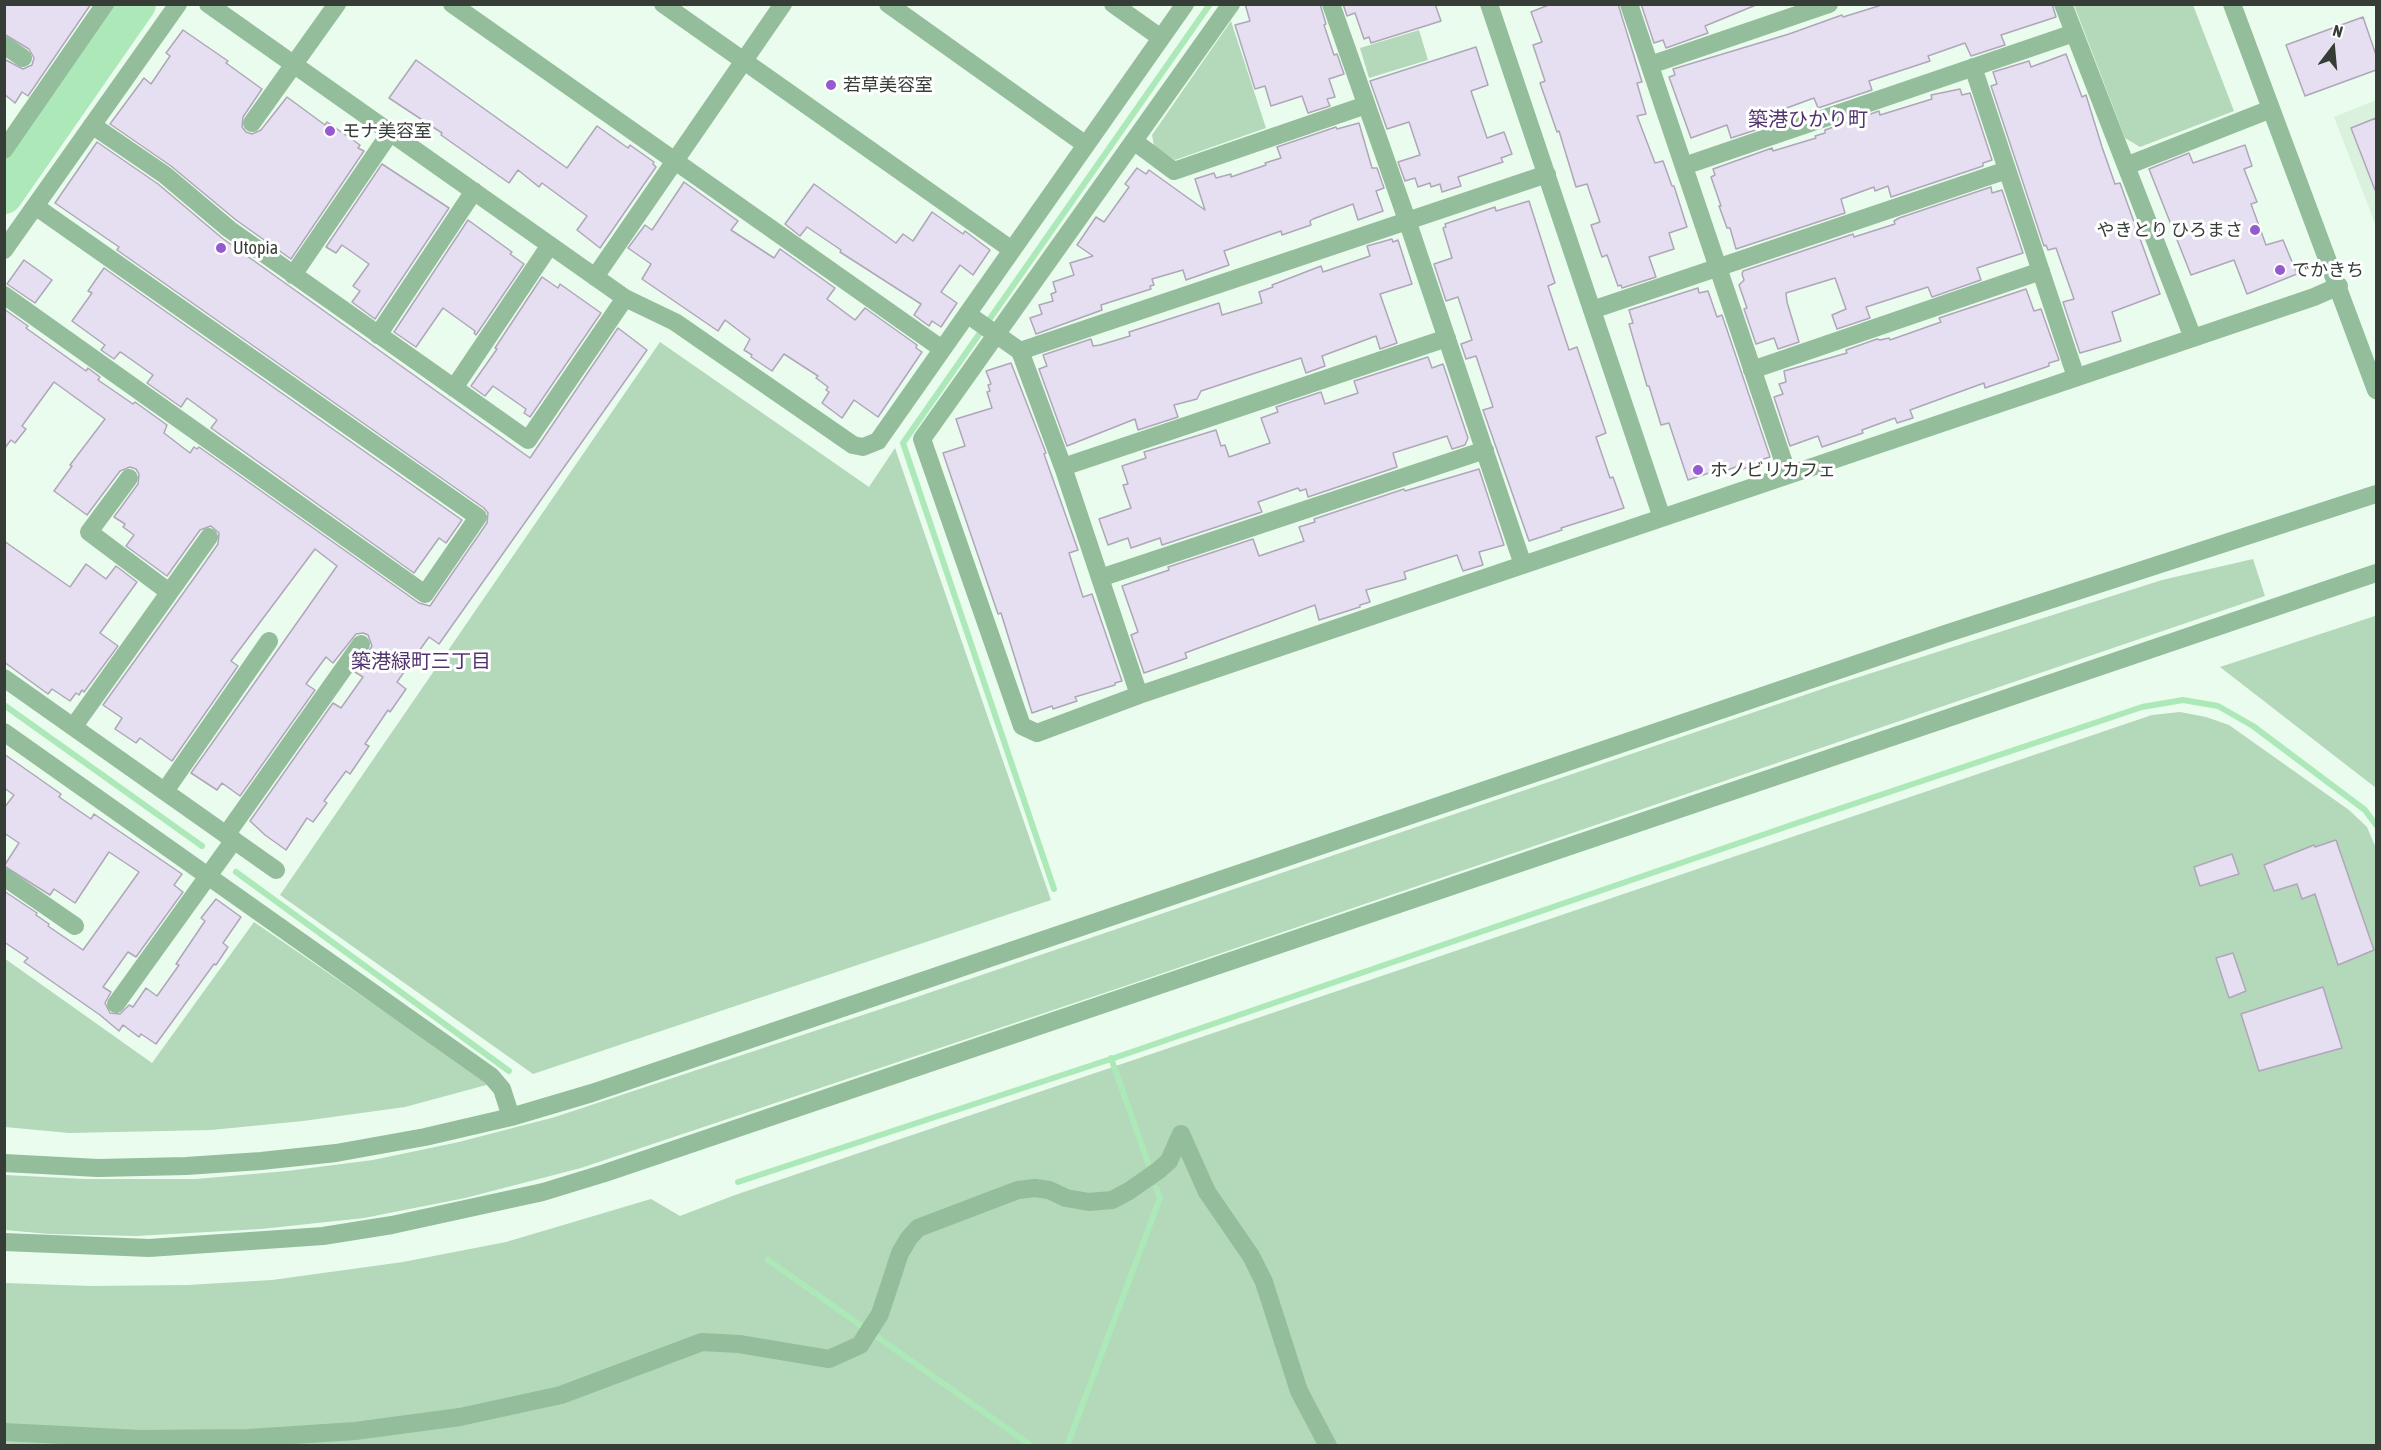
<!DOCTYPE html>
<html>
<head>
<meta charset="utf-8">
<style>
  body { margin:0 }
  #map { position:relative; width:2381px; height:1450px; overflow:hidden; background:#eafced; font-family:"Asap Condensed",sans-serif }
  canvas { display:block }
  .frame { position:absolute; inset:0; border:6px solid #363d37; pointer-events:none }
  .north { position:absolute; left:2303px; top:18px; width:60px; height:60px; -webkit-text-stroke:4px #fff; paint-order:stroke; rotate:16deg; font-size:16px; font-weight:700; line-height:24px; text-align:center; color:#363d37 }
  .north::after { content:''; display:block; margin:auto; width:21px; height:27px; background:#363d37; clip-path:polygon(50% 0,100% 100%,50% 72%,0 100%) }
</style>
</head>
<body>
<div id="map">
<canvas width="2381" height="1450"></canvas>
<div class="frame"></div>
<div class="north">N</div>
</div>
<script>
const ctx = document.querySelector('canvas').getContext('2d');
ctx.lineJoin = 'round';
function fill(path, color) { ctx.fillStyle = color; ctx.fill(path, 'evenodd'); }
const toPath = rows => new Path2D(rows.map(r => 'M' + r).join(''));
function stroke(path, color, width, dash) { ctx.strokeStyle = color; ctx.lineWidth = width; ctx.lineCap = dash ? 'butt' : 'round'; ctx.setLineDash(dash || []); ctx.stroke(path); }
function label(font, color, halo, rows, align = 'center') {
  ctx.font = font + ' "Asap Condensed","Noto Sans JP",sans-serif'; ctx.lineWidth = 6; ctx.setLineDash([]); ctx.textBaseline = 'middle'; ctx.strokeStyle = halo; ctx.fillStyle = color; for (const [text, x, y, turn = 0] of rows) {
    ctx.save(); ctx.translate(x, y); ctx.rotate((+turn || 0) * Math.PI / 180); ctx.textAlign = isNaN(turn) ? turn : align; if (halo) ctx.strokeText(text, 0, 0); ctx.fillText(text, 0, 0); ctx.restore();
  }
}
const built = toPath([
  [2376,100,2376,226,2334,117]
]);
const green = toPath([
  [2074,5,2193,5,2234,111,2140,147,2125,138],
  [1231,21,1266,128,1175,160,1154,146,1152,135],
  [1419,30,1428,60,1369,78,1360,48],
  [660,342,869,487,895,448,1051,900,533,1074,280,895],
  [2253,559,2265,596,1128,985,581,1168,465,1198,364,1218,261,1229,136,1236,49,1234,5,1230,5,1175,85,1179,196,1179,287,1171,373,1160,459,1142,555,1117,905,1001,1831,686,2162,580],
  [2375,616,2376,617,2376,788,2220,667],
  [2180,712,2206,717,2229,725,2349,810,2367,827,2376,848,2376,1445,5,1446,5,1283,91,1286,188,1285,272,1280,403,1262,506,1242,651,1199,680,1216,735,1195,2152,715],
  [254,922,490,1084,405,1107,303,1121,211,1130,69,1133,5,1127,4,958,152,1063]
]);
const stream = toPath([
  [4,705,202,846],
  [236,872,509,1071],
  [1054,889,903,443,1210,4],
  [1111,1058,1148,1163],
  [738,1182,1117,1057,1803,821,2142,707,2183,700,2218,706,2253,726,2365,810,2376,825],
  [768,1260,1032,1446],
  [1067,1446,1160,1198,1156,1188]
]);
const river = toPath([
  [4,195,137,4]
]);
const building = toPath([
  [4,4,91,4,28,96,22,92,15,103,4,94,4,59,23,69,32,65,34,58,29,49,4,34,4,4],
  [1245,4,1320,4,1326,24,1324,25,1334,55,1337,54,1344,74,1329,79,1335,97,1327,99,1330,106,1308,113,1302,96,1271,106,1265,86,1255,89,1235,25,1250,21,1245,4],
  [1343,4,1435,4,1441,21,1371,43,1369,37,1364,39,1355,13,1347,16,1343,4],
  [1551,4,1618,4,1642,82,1637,83,1646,114,1637,116,1655,163,1663,161,1672,186,1674,186,1687,227,1669,233,1674,249,1649,257,1656,277,1622,288,1621,285,1618,286,1607,255,1602,257,1591,225,1600,222,1587,184,1576,187,1559,131,1557,132,1540,83,1545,81,1533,45,1542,42,1531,12,1551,4],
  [1641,4,1756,4,1756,5,1705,26,1708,33,1666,48,1663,40,1654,43,1641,4],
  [1885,4,2052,4,2056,17,2001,35,2005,45,1971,56,1965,43,1928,56,1930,61,1869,81,1872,90,1818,108,1814,98,1762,117,1765,127,1731,138,1727,125,1691,138,1669,77,1675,75,1673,69,1789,34,1842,15,1843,17,1885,4],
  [2363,17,2376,55,2376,70,2305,96,2286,45,2363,17],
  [183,30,228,61,226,63,262,89,243,117,242,127,246,132,252,134,261,130,287,97,325,125,327,122,360,145,358,148,364,151,291,259,236,220,171,166,110,124,144,78,151,84,170,56,166,53,183,30],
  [1476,47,1488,85,1471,91,1487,138,1504,132,1512,154,1501,158,1503,162,1458,177,1461,186,1442,192,1440,184,1431,187,1430,183,1418,187,1415,178,1405,181,1398,162,1420,155,1409,122,1387,129,1370,81,1476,47],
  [2066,54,2082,97,2086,95,2102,147,2115,184,2120,183,2160,294,2112,312,2121,341,2080,353,2063,302,2074,299,2056,248,2048,250,2046,245,2044,246,1991,86,1997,84,1993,72,2029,61,2031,67,2066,54],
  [416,60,567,168,597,126,628,148,630,145,654,162,653,164,656,167,600,248,577,230,587,216,542,183,539,187,518,170,509,183,441,135,442,133,389,98,416,60],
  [1960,89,1962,95,1970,93,1992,160,1983,163,1983,166,1891,197,1888,186,1875,191,1874,187,1841,199,1845,213,1736,249,1730,228,1727,228,1719,206,1721,206,1711,177,1715,175,1713,169,1772,148,1773,151,1816,138,1815,136,1825,133,1825,130,1879,111,1880,115,1932,99,1931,95,1960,89],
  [2376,118,2376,190,2375,190,2351,128,2376,118],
  [1359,123,1372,168,1377,168,1384,188,1376,191,1383,211,1358,220,1353,204,1313,219,1310,221,1311,225,1282,235,1281,231,1224,251,1229,265,1186,280,1183,270,1152,279,1154,285,1150,286,1151,289,1101,305,1102,310,1036,334,1030,318,1042,314,1039,305,1053,301,1051,294,1056,292,1053,282,1074,275,1070,263,1093,256,1077,245,1096,217,1104,222,1129,187,1125,184,1137,168,1146,174,1149,170,1205,210,1195,179,1214,173,1216,178,1231,174,1231,177,1266,165,1265,163,1281,158,1277,147,1336,127,1337,129,1359,123],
  [97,142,158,184,222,238,530,458,618,328,647,350,439,644,429,637,397,682,406,689,390,712,388,710,365,744,369,746,350,774,346,771,324,801,327,803,313,822,307,818,286,850,265,835,250,821,333,703,341,708,363,677,355,672,372,646,368,635,363,633,356,634,333,663,326,657,306,684,315,690,240,796,222,783,217,790,191,773,337,566,315,549,231,661,238,666,172,761,140,738,136,743,115,729,122,718,103,705,197,574,218,544,219,533,211,526,200,530,167,576,126,546,134,535,123,527,125,524,114,517,138,484,139,474,136,469,130,467,120,471,87,515,54,491,72,466,70,465,105,419,54,382,22,426,26,429,15,443,11,440,4,449,4,309,28,326,26,328,86,371,88,368,100,377,98,380,133,404,135,402,167,425,164,433,190,453,194,447,197,449,199,447,419,603,430,606,434,600,487,523,488,513,484,508,117,250,119,247,55,203,97,142],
  [2245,145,2252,166,2244,169,2257,202,2251,204,2266,245,2283,240,2297,274,2247,294,2234,260,2191,275,2149,169,2189,153,2193,163,2245,145],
  [382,164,449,208,375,319,352,302,360,291,353,286,369,264,342,245,336,253,326,247,382,164],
  [684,182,738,221,731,230,774,258,780,249,835,288,827,299,855,320,865,308,917,345,916,348,922,352,878,417,854,400,842,418,822,403,829,392,826,390,828,387,816,378,818,376,784,354,772,371,751,357,752,355,744,350,750,339,725,320,718,331,642,279,651,264,628,248,645,225,652,230,684,182],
  [814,184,896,243,903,234,913,241,932,212,963,234,965,231,990,250,973,275,960,265,941,292,957,303,941,327,932,321,929,326,914,315,921,304,840,252,841,250,807,227,800,236,785,224,814,184],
  [1991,187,1992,193,2002,190,2023,253,1977,268,1981,280,1932,297,1928,287,1866,307,1870,318,1837,329,1832,315,1846,309,1835,278,1786,293,1787,302,1799,342,1778,349,1774,338,1756,344,1744,309,1747,308,1739,285,1744,280,1742,274,1743,271,1853,234,1854,237,1895,224,1894,221,1899,218,1991,187],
  [1529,201,1555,283,1548,286,1569,350,1577,347,1580,356,1606,433,1596,437,1610,478,1613,477,1624,508,1561,528,1562,530,1529,541,1483,410,1493,407,1476,356,1466,359,1461,344,1472,340,1458,297,1446,301,1434,264,1452,258,1443,228,1446,227,1445,224,1495,207,1496,211,1529,201],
  [468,220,512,252,510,254,524,264,476,335,474,333,475,331,443,308,416,347,394,332,468,220],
  [1392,239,1393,242,1398,240,1412,284,1380,294,1397,343,1380,349,1376,336,1322,356,1325,366,1306,373,1301,358,1201,391,1197,399,1174,405,1178,417,1138,430,1135,419,1067,446,1039,369,1047,366,1043,355,1091,339,1093,346,1100,345,1130,336,1129,332,1219,303,1222,315,1262,303,1259,292,1273,287,1272,285,1321,266,1323,272,1370,256,1367,246,1392,239],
  [24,260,52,280,35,303,7,284,24,260],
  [104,268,462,520,446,543,439,538,414,573,211,428,217,420,187,398,181,407,147,383,153,375,122,353,120,352,114,359,101,350,105,345,72,321,92,293,88,291,104,268],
  [542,277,558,288,560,284,601,313,530,417,524,413,526,409,493,386,485,396,471,386,497,349,495,348,542,277],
  [1698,288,1699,293,1708,291,1717,317,1722,315,1770,457,1760,460,1761,463,1740,470,1738,466,1725,471,1724,468,1688,480,1669,423,1661,425,1649,386,1647,386,1629,324,1633,323,1629,310,1698,288],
  [2026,289,2034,311,2041,309,2059,360,2049,363,2049,366,1985,388,1984,383,1910,410,1913,418,1897,423,1895,418,1862,430,1863,433,1822,447,1818,436,1790,446,1774,397,1783,394,1779,384,1786,382,1784,371,1847,353,1846,350,1877,339,1880,340,1889,338,1890,340,1941,322,1939,318,2026,289],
  [1428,357,1432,368,1443,364,1468,438,1465,445,1452,449,1447,436,1393,453,1397,467,1308,497,1306,489,1300,491,1298,488,1258,502,1262,512,1162,545,1160,538,1131,548,1128,538,1108,545,1099,519,1131,508,1123,485,1128,484,1122,466,1146,458,1144,452,1216,430,1221,446,1225,445,1229,457,1270,443,1261,418,1278,412,1276,407,1321,392,1325,404,1358,393,1354,381,1428,357],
  [1011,363,1046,453,1044,454,1078,550,1069,553,1083,597,1092,594,1122,681,1115,683,1115,685,1075,697,1077,701,1053,709,1052,706,1032,713,1001,613,998,614,943,453,965,446,956,419,992,408,987,392,990,391,988,385,991,384,986,371,1011,363],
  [1479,469,1504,545,1479,552,1483,565,1463,571,1457,555,1404,572,1406,579,1366,590,1370,602,1360,605,1360,607,1319,620,1315,605,1185,653,1187,658,1144,673,1131,635,1138,632,1122,586,1169,570,1168,567,1253,539,1259,556,1304,541,1299,527,1315,522,1314,519,1404,489,1405,491,1479,469],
  [4,541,70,587,86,564,106,579,116,566,137,582,100,633,118,646,84,692,82,690,79,695,76,693,70,701,52,689,48,694,4,662,4,541],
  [4,754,61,794,59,797,91,819,94,814,182,874,174,885,183,892,136,957,128,952,103,987,111,992,105,1003,110,1013,120,1014,129,1005,133,1007,146,988,157,996,179,965,176,964,205,921,201,918,216,899,241,917,223,943,228,947,216,965,214,964,156,1044,141,1034,139,1037,123,1025,119,1031,100,1015,24,962,28,958,4,942,4,891,37,913,36,915,49,924,48,926,83,950,139,872,109,852,75,903,54,889,50,895,4,866,19,843,4,833,4,808,14,795,4,788,4,754],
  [2336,840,2374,950,2338,965,2315,894,2302,899,2297,884,2274,891,2264,865,2314,845,2315,847,2336,840],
  [2232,854,2239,874,2200,886,2194,867,2232,854],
  [2233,953,2246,991,2229,998,2216,958,2233,953],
  [2323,987,2342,1048,2259,1071,2241,1014,2323,987]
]);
const minor = toPath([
  [208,4,625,298,675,322,853,445,863,447,878,441,1185,4],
  [452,4,942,349],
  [663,4,1012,250],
  [888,4,1086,145],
  [1113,4,1161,38],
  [1231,4,922,439,1022,726,1037,733,1139,695,2314,297,2339,286],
  [1331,4,1407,220,1523,565],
  [1489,4,1662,518],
  [1629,4,1788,475],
  [2063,4,2193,338],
  [2232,4,2376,390],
  [4,45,23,58],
  [1650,65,1829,4],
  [1973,67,2076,377],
  [252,123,337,4],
  [92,125,165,175,229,229,528,440,625,298],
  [1135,142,1174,171,1366,105],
  [4,150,105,4],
  [1684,166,2074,33],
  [2126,166,2271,109],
  [4,250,178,4],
  [293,275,390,133],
  [595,277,783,4],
  [4,295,425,594,478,517,35,206],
  [1592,310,2007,170],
  [967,314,1020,351,1547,174],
  [378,335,474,191],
  [1020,351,1063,467,1139,695],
  [1752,370,2041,271],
  [454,388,550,245],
  [1063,467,1447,338],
  [129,478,89,532,169,592],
  [1100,578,1485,450],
  [4,678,276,870],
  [74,726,209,537],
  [4,732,491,1076,502,1089,511,1117],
  [165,791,269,641],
  [226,835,361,644],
  [4,877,75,926],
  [116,1004,234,840],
  [4,1163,98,1168,186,1166,261,1161,336,1153,425,1137,511,1117,592,1093,1945,634,2376,494],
  [4,1242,149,1248,323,1236,392,1225,543,1192,605,1173,2376,573],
  [4,1432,140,1439,249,1438,355,1431,460,1417,561,1395,702,1342,739,1344,829,1359,860,1345,880,1314,900,1253,909,1238,918,1228,1018,1190,1035,1188,1049,1190,1066,1198,1089,1202,1112,1200,1129,1191,1159,1170,1169,1161,1181,1134,1207,1192,1251,1256,1264,1282,1299,1391,1328,1446]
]);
const markers = [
  [831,85,6,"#9559d0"],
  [330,131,6,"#9559d0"],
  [2255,230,6,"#9559d0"],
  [221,248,6,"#9559d0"],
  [2280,270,6,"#9559d0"],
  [1698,470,6,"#9559d0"]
];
const poiNames = [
  ["若草美容室",843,85],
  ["モナ美容室",342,131],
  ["やきとり ひろまさ",2243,230,"right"],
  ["Utopia",233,248],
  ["でかきち",2292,270],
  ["ホノビリカフェ",1710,470]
];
const neighbourhoodNames = [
  ["築港ひかり町",1808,120],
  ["築港緑町三丁目",421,662]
];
fill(built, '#d9f1dd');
fill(green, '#b3d8ba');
stroke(stream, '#ade8b9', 6);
stroke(river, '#ade8b9', 38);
fill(building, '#e6def1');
stroke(building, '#afa7b9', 1.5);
stroke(minor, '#93bd9b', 18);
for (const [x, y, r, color] of markers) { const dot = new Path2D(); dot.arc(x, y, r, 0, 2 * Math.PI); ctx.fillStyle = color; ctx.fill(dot); stroke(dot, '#fff', 2); }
label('18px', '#363d37', '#fff', poiNames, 'left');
label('20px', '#51346e', '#fff', neighbourhoodNames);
</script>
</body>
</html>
